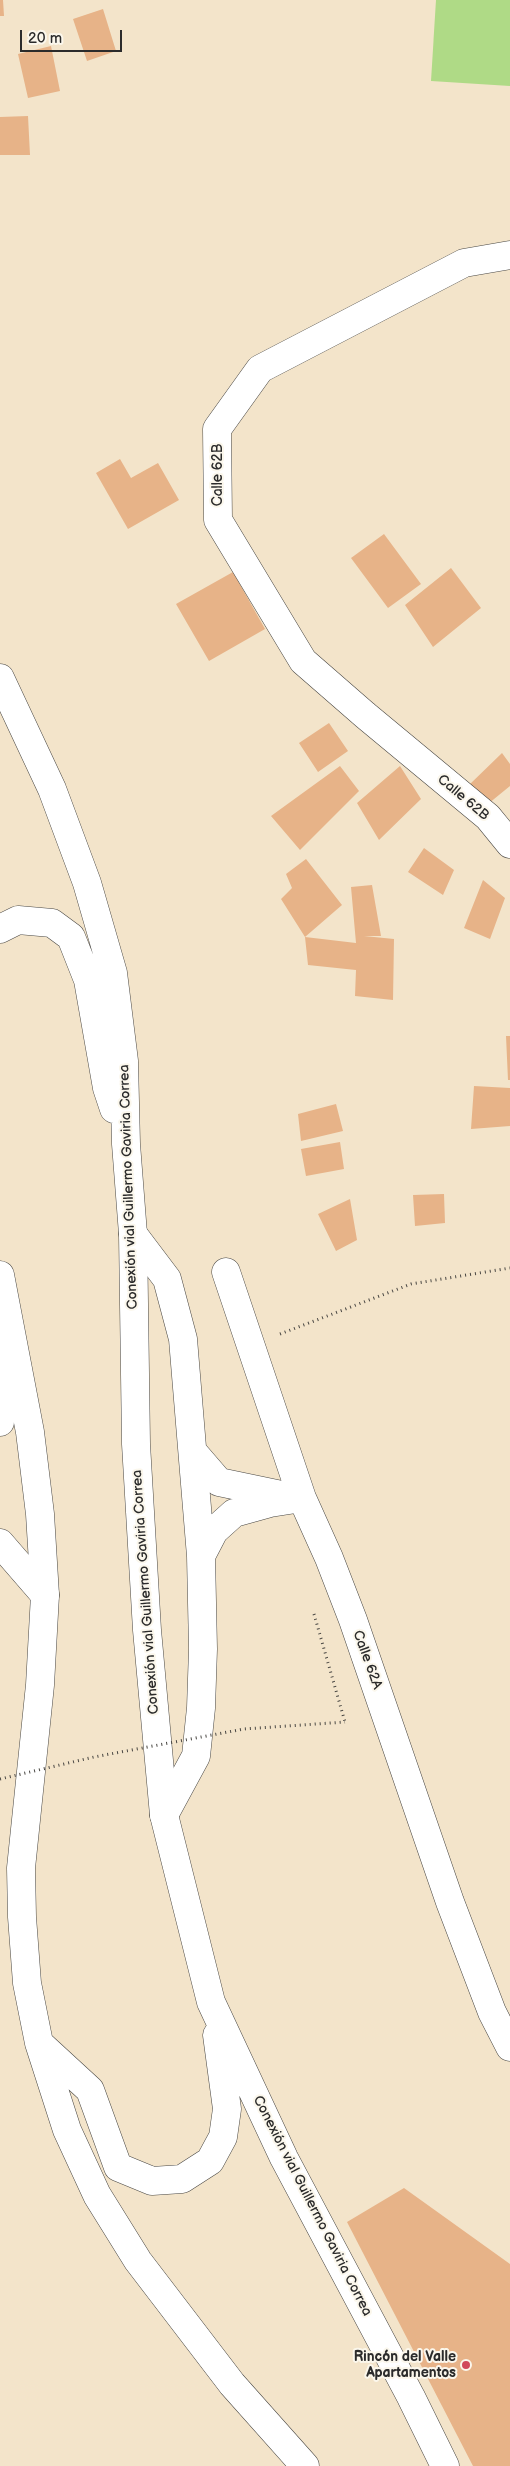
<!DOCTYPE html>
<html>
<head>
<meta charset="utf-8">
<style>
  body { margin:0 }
  #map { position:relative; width:510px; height:2466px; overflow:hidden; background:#f3e4ca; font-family:"Balsamiq Sans",sans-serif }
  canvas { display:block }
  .scale { position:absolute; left:20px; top:30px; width:102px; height:22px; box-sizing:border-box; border:2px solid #2b2b2b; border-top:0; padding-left:6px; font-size:15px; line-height:18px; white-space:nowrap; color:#2b2b2b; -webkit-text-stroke:4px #fbf7ec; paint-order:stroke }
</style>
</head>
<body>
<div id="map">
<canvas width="510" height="2466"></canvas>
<div class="scale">20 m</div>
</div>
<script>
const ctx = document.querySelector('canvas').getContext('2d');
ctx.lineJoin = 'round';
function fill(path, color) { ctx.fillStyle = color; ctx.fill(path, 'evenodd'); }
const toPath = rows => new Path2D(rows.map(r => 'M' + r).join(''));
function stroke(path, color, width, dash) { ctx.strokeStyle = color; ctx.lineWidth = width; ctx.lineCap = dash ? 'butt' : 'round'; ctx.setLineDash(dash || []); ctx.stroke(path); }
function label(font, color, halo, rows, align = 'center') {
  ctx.font = font + ' "Balsamiq Sans",sans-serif'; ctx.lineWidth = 4; ctx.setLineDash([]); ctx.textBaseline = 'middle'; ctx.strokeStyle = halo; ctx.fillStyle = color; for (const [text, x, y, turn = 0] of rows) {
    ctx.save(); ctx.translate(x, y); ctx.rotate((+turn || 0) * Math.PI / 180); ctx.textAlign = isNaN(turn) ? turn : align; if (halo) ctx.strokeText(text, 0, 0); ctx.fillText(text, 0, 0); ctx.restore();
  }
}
const green = toPath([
  [436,0,510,0,510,86,431,81]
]);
const building = toPath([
  [0,0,3,0,4,16,0,16],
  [103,9,116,51,87,61,73,19],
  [51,46,60,91,28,98,18,54],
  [28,116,30,155,0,155,0,117],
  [120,459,131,478,158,463,179,500,128,529,96,473],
  [384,534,421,584,388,608,351,558],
  [451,568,481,608,433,647,405,605],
  [233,572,265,629,209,661,176,604],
  [329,723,348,751,318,772,299,743],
  [502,753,510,764,510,786,483,808,468,786],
  [340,766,359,791,300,850,271,816],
  [400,766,421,799,379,840,357,803],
  [424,848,454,870,443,895,408,872],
  [306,859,342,905,305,937,281,899,292,888,286,874],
  [483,880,505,898,490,939,464,928],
  [372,885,381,936,364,936,394,939,393,1000,355,996,356,970,308,965,305,937,356,943,351,887],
  [506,1036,510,1036,510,1080,508,1080],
  [474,1086,510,1088,510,1126,471,1129],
  [336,1104,343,1131,301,1141,298,1114],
  [340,1142,344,1169,306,1176,301,1149],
  [444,1194,445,1223,415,1226,413,1195],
  [350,1199,357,1240,336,1251,318,1214],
  [404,2188,510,2264,510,2466,473,2466,347,2222]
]);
const path = toPath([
  [280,1334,411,1284,510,1268],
  [314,1614,345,1722]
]);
const street = toPath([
  [510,255,464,263,260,369,217,429,218,520,303,661,365,715,488,817,510,844],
  [133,1234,167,1279,183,1339,201,1556,203,1649,201,1708,196,1756,164,1815],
  [226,1272,302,1498,329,1558,353,1620,450,1902,492,2012,510,2047],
  [194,1453,219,1482,286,1496],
  [201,1556,214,1531,234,1513,270,1503,302,1498]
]);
const secondary = toPath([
  [0,1422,0,1317],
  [0,1543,45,1595]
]);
const highway = toPath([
  [0,678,52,789,87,883,113,973,124,1061,126,1144,133,1234,136,1444,147,1630,164,1815,211,2002,284,2158,411,2397,445,2466],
  [0,929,18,920,52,923,71,937,88,980,107,1088,114,1109],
  [0,1275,30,1432,40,1514,45,1595,40,1685,21,1868,22,1917,27,1983,39,2043,67,2130,97,2195,138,2261,232,2384,305,2466],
  [40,2044,90,2090,118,2167,152,2181,182,2179,210,2161,223,2137,227,2109,217,2035]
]);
const pathBridge = toPath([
  [0,1779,94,1757,244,1729,345,1722]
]);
const markers = [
  [466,2365,5,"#d1495b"]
];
const streetNames = [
  ["Calle 62B",218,475,-90],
  ["Calle 62B",463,798,40],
  ["Conexión vial Guillermo Gaviria Correa",129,1187,-92],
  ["Conexión vial Guillermo Gaviria Correa",146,1592,-94],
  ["Calle 62A",367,1660,70],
  ["Conexión vial Guillermo Gaviria Correa",312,2206,63]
];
const poiNames = [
  ["Rincón del Valle",456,2357],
  ["Apartamentos",456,2373]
];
fill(green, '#afda86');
fill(building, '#e7b388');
stroke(street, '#494743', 29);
stroke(secondary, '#494743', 29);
stroke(highway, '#494743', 29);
stroke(path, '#494743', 3, [1, 4]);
stroke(street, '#fff', 28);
stroke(secondary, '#fff', 28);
stroke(highway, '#fff', 28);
stroke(pathBridge, '#494743', 3, [1, 4]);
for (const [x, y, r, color] of markers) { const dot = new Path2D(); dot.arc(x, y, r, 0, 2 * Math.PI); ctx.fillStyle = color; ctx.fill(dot); stroke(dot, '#fbf7ec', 2); }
label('14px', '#2b2b2b', '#fbf7ec', streetNames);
label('bold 14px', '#2b2b2b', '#fbf7ec', poiNames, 'right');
</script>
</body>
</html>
